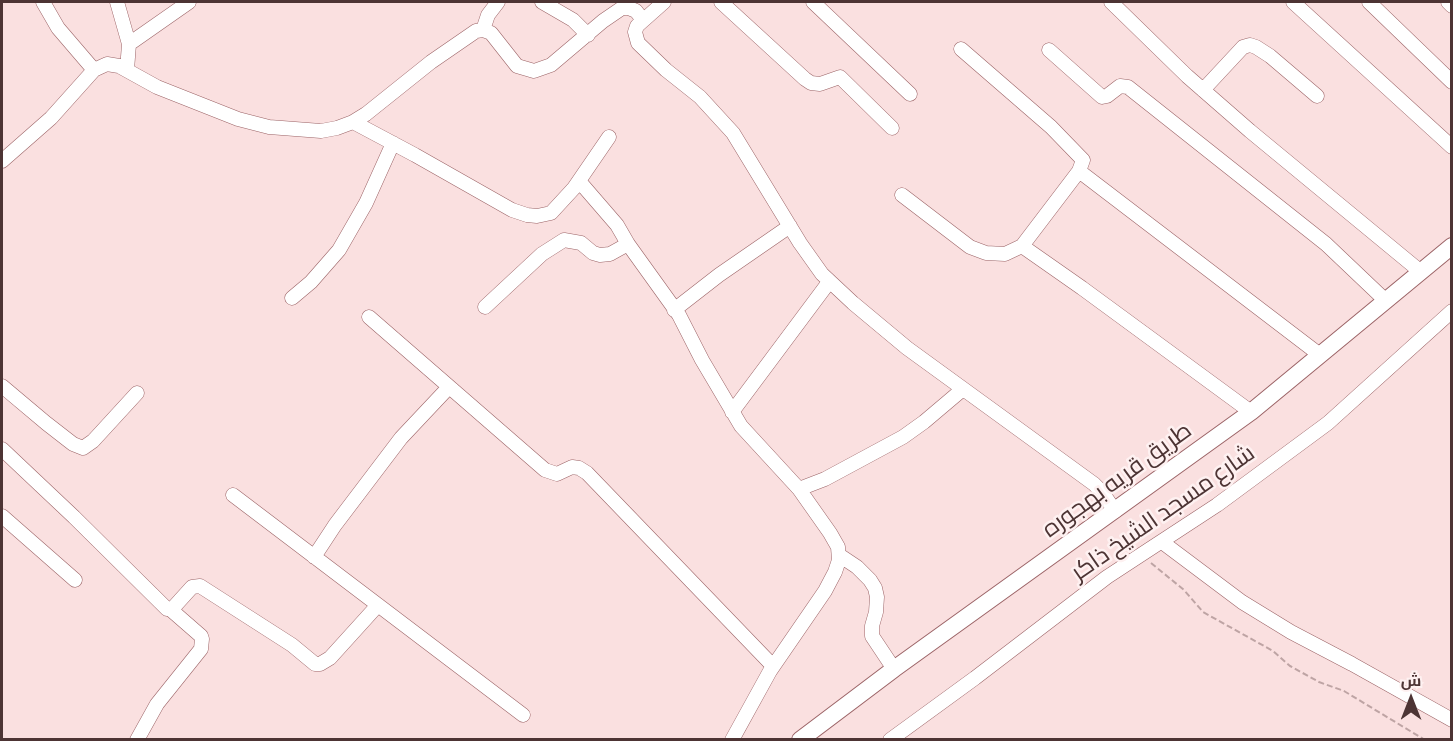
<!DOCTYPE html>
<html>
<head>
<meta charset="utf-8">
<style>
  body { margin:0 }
  #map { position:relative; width:1453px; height:741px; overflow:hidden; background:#fae0e0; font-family:"Alegreya Sans",Cairo,sans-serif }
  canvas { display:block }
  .frame { position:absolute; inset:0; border:3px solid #4d3434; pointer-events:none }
  .north { position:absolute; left:1381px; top:669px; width:60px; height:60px; -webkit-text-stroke:4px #fef1f1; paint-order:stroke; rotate:0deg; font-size:16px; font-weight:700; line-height:24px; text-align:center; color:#4d3434 }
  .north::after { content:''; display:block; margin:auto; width:21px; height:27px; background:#4d3434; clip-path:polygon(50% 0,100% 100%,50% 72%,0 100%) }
</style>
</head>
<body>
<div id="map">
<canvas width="1453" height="741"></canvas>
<div class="frame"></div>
<div class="north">ش</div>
</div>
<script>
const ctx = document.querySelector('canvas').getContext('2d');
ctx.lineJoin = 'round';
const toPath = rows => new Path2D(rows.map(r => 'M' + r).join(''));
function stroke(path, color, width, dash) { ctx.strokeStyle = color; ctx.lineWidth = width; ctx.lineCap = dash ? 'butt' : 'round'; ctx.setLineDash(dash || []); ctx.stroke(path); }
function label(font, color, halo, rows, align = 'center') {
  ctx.font = font + ' "Alegreya Sans",Cairo,sans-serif'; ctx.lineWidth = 5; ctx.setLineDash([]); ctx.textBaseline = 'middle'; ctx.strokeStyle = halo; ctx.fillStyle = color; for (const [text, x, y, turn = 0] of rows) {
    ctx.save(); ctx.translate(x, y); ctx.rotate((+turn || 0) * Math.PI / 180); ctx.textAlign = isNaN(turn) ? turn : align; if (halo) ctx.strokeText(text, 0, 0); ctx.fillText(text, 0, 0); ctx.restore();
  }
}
const path = toPath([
  [1151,563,1184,590,1203,612,1273,651,1290,666,1319,682,1344,691,1425,740]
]);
const minor = toPath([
  [43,2,58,28,94,70],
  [117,2,129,44,127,70],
  [542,2,573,20,588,35],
  [664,2,637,26,635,32,638,43,666,70,700,97,733,133,800,243,822,274,853,303,907,348,1094,484,1102,492,1115,511],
  [721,2,805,79,811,83,820,84,840,77,892,128],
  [813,2,910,94],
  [1111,2,1187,76,1250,131,1421,272],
  [1293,2,1452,147],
  [1369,2,1452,82],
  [1448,2,1452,6],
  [483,30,488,15,498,2],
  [129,44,189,2],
  [961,49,1051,127,1083,160,1079,171,1022,246],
  [1049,50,1102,97,1107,96,1120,86,1128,87,1326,244,1386,301],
  [1203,90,1243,47,1250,45,1256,47,1270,56,1317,96],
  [353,122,415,155,512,210,527,215,537,216,551,213,574,188,609,137],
  [2,161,51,118,94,70,107,64,119,66,157,87,238,119,269,127,321,131,337,128,353,122,366,114,431,62,476,31,483,30,491,33,517,66,534,71,551,65,603,21,622,8,629,8,636,11,643,20],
  [1079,171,1320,355],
  [579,181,617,225,628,244,679,315,702,360,741,426,799,489,830,533,838,547,839,560,835,572,825,591,770,671,732,740],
  [902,195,970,247,986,253,1005,254,1022,246,1082,288,1251,412],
  [292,298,311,282,339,250,366,203,393,143],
  [485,307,542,254,564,240,581,243,593,253,600,255,610,254,628,244],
  [674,310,719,275,790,226],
  [369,317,545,470,557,474,572,467,579,468,587,473,773,666],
  [2,386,46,423,73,444,83,448,93,441,137,393],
  [732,412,829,282],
  [2,449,74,517,167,609,173,608,192,587,200,586,292,645,315,664,320,664,330,658,378,605],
  [799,489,825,479,903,437,924,422,963,389],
  [233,495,523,715],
  [2,516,75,580],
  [1162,542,1242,602,1291,632,1352,664,1452,720],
  [839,555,857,567,870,580,875,588,877,597,876,612,872,626,872,636,894,669],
  [314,557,335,525,401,438,449,387],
  [137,740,157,704,201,649,202,639,201,636,170,609],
  [890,740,975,678,1107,577,1217,505,1328,423,1452,311]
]);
const tertiary = toPath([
  [800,740,894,669,1251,412,1452,246]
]);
const streetNames = [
  ["طريق قريه بهجوره",1117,480,-36],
  ["شارع مسجد الشيخ ذاكر",1163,513,-35]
];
stroke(minor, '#9b6366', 15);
stroke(tertiary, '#9b6366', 18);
stroke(path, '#bea4a4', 2, [6, 3]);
stroke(minor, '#fff', 14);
stroke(tertiary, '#fff', 16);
label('24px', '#4d3434', '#fef1f1', streetNames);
</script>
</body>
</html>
